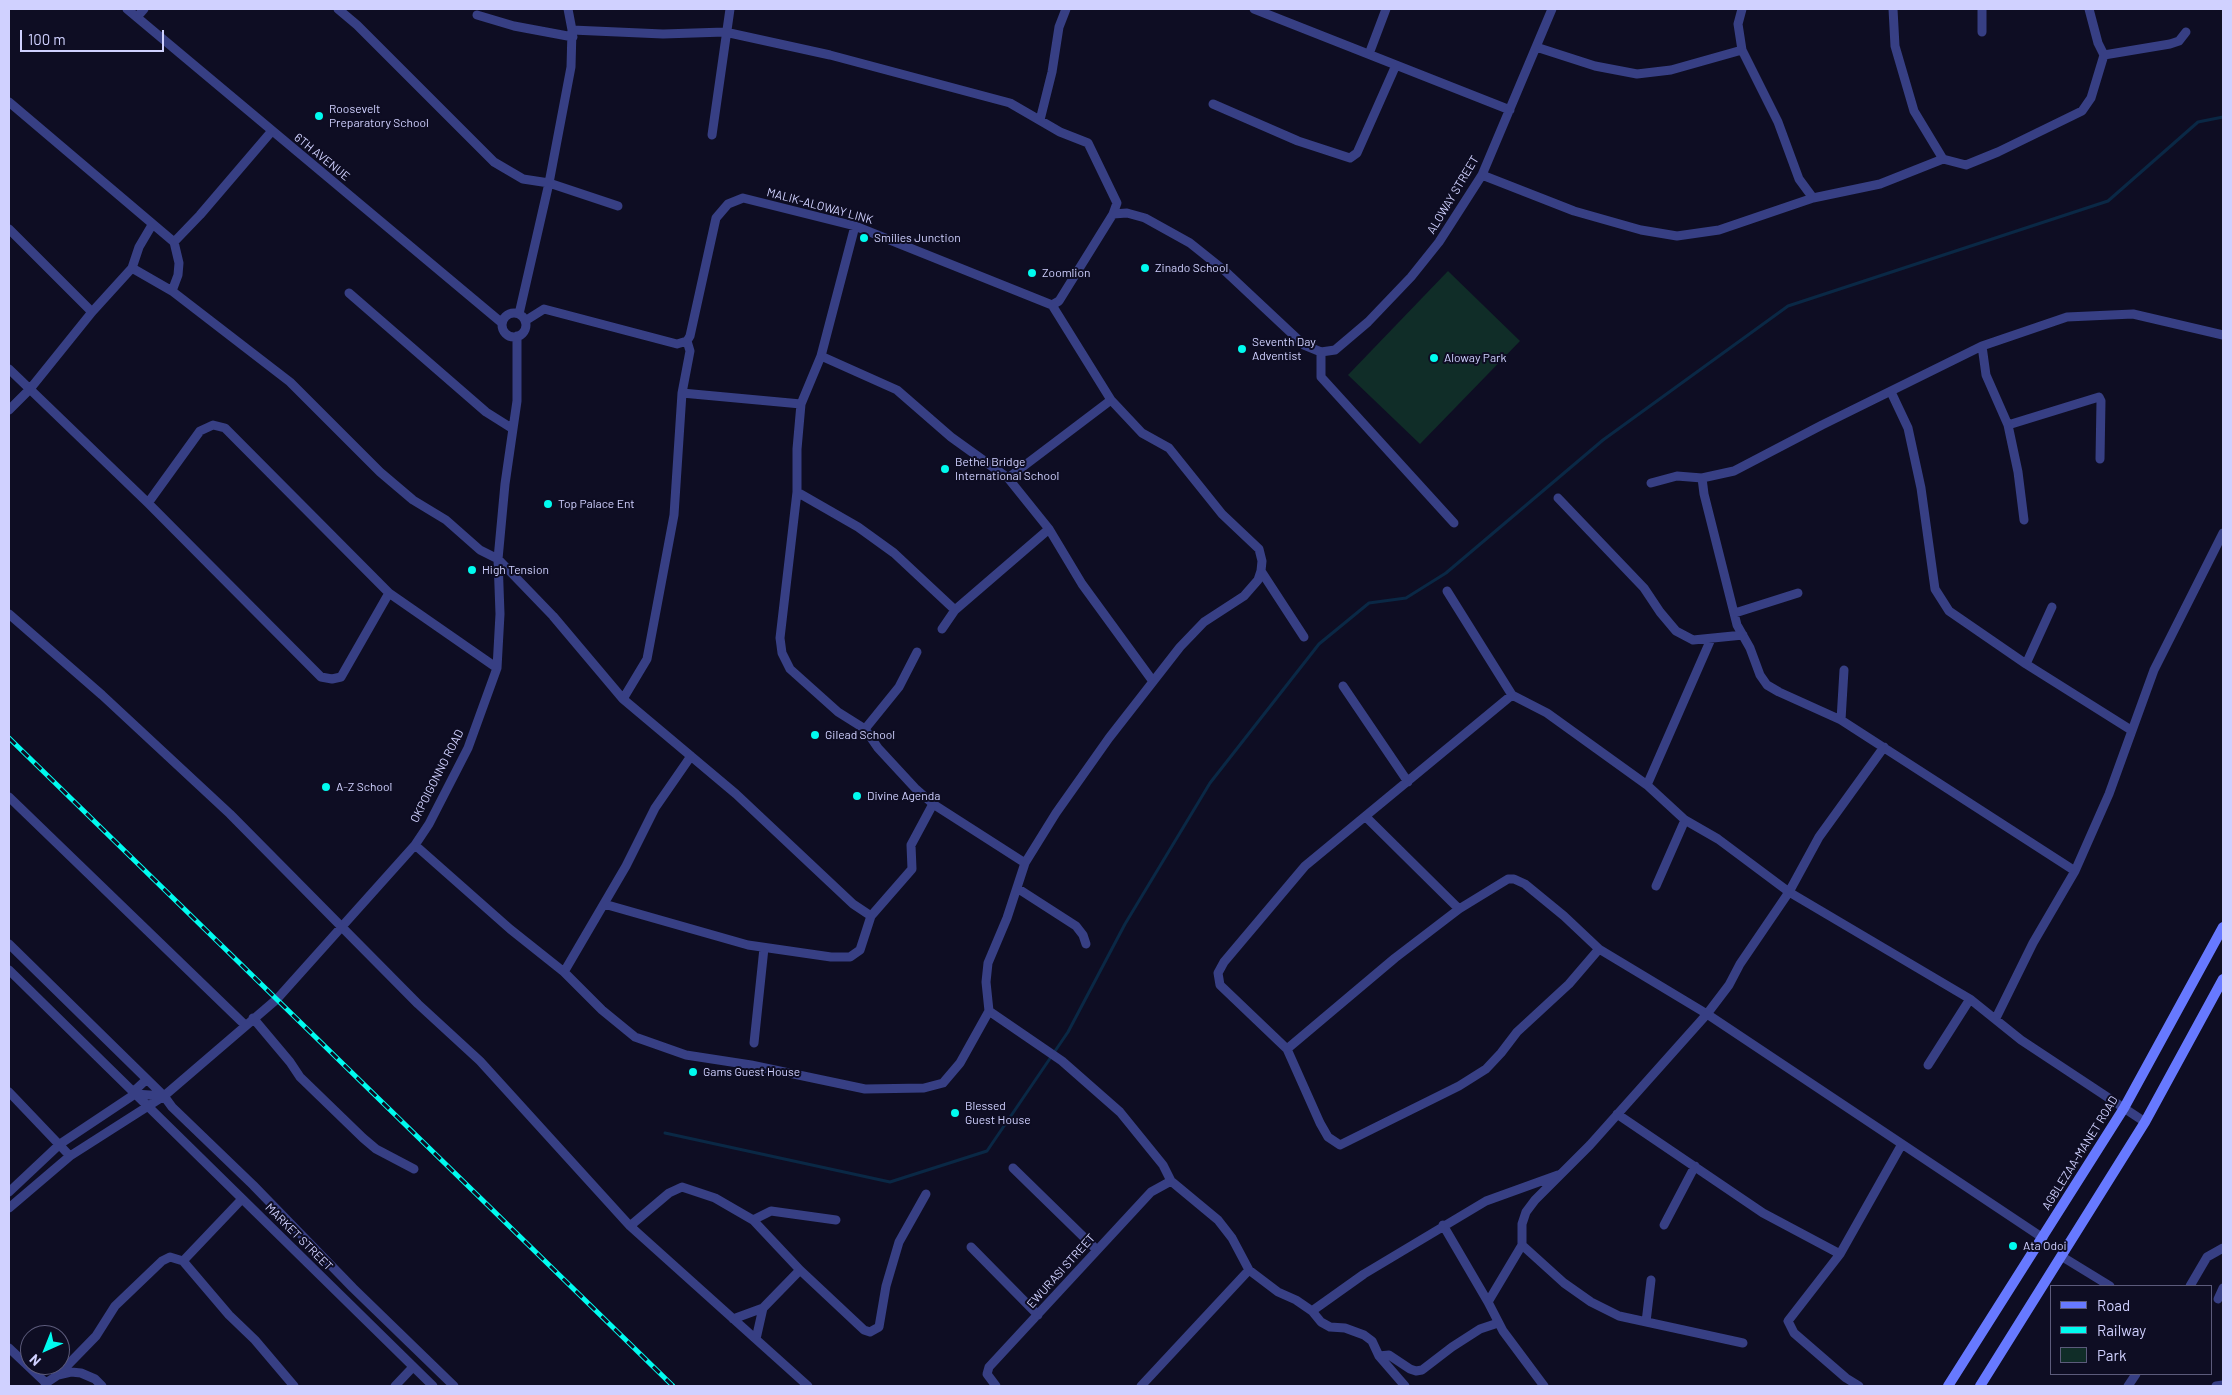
<!DOCTYPE html>
<html>
<head>
<meta charset="utf-8">
<style>
  body { margin:0 }
  #map { position:relative; width:2232px; height:1395px; overflow:hidden; background:#0e0d23; font-family:Barlow,sans-serif }
  canvas { display:block }
  .frame { position:absolute; inset:0; border:10px solid #d0d1ff; pointer-events:none }
  .legend { position:absolute; left:2050px; top:1285px; width:162px; height:90px; box-sizing:border-box; background:#0e0d23; border:1px solid #5c5b7b; margin:0; padding:6px 9px; list-style:none; font-size:15px; color:#d0d1ff }
  .legend li { display:flex; align-items:center; gap:10px; height:25px }
  .legend b { width:25px; border:1px solid #5c5b7b }
  .north { position:absolute; left:20px; top:1325px; width:50px; height:50px; box-sizing:border-box; background:#0e0d23; border:1px solid #5c5b7b; border-radius:50%; rotate:224deg; font-size:14px; font-weight:700; line-height:20px; text-align:center; color:#d0d1ff }
  .north::after { content:''; display:block; margin:auto; width:18px; height:22px; background:#00fbef; clip-path:polygon(50% 0,100% 100%,50% 72%,0 100%) }
  .scale { position:absolute; left:20px; top:30px; width:144px; height:22px; box-sizing:border-box; border:2px solid #d0d1ff; border-top:0; padding-left:6px; font-size:15px; line-height:18px; white-space:nowrap; color:#d0d1ff; -webkit-text-stroke:4px #0e0d23; paint-order:stroke }
</style>
</head>
<body>
<div id="map">
<canvas width="2232" height="1395"></canvas>
<div class="frame"></div>
<ul class="legend">
<li><b style="height:6px;background:#6779ff"></b>Road</li>
<li><b style="height:6px;background:#00fbef"></b>Railway</li>
<li><b style="height:14px;background:#102d28"></b>Park</li>
</ul>
<div class="north">N</div>
<div class="scale">100 m</div>
</div>
<script>
const ctx = document.querySelector('canvas').getContext('2d');
ctx.lineJoin = 'round';
function fill(path, color) { ctx.fillStyle = color; ctx.fill(path, 'evenodd'); }
const toPath = rows => new Path2D(rows.map(r => 'M' + r).join(''));
function stroke(path, color, width, dash) { ctx.strokeStyle = color; ctx.lineWidth = width; ctx.lineCap = dash ? 'butt' : 'round'; ctx.setLineDash(dash || []); ctx.stroke(path); }
function label(font, color, halo, rows, align = 'center') {
  ctx.font = font + ' Barlow,sans-serif'; ctx.lineWidth = 4; ctx.setLineDash([]); ctx.textBaseline = 'middle'; ctx.strokeStyle = halo; ctx.fillStyle = color; for (const [text, x, y, turn = 0] of rows) {
    ctx.save(); ctx.translate(x, y); ctx.rotate((+turn || 0) * Math.PI / 180); ctx.textAlign = isNaN(turn) ? turn : align; if (halo) ctx.strokeText(text, 0, 0); ctx.fillText(text, 0, 0); ctx.restore();
  }
}
const green = toPath([
  [1448,271,1520,341,1420,444,1348,375]
]);
const stream = toPath([
  [665,1133,890,1182,987,1151,1068,1032,1125,924,1210,783,1319,644,1369,603,1406,598,1446,573,1603,440,1788,306,2108,201,2198,122,2223,117]
]);
const street = toPath([
  [127,9,502,323],
  [338,9,357,25,494,162,523,179,549,183,618,206],
  [1254,9,1510,110],
  [1742,9,1738,24,1742,50,1778,122,1799,179,1813,198],
  [1893,9,1895,46,1914,111,1943,159],
  [477,15,514,26,573,37],
  [137,17,144,9],
  [572,30,663,34,725,32,830,55,1010,103,1060,132,1088,143,1117,203,1113,214],
  [1982,32,1982,9],
  [1536,47,1595,66,1637,74,1671,70,1742,50],
  [1369,54,1386,9],
  [2104,55,2170,44,2179,41,2186,32],
  [9,102,174,242,179,263,178,275,172,291],
  [1213,104,1298,141,1350,158,1357,153,1396,65],
  [1040,120,1052,72,1059,27,1066,9],
  [712,135,730,9],
  [1482,175,1574,211,1641,230,1677,236,1719,230,1813,198,1880,184,1943,159,1966,165,1998,152,2082,111,2091,98,2104,55,2098,43,2089,9],
  [855,226,821,356,801,404,797,449,797,492,780,638,782,653,790,669,838,712,865,729,878,748,915,788,933,804,1025,863],
  [9,229,92,312],
  [174,242,200,215,271,132],
  [132,268,172,291,290,382,380,472,413,500,446,520,480,550,498,559,553,616,623,699,736,794,853,904,871,916],
  [349,293,486,412,513,429],
  [1052,305,1059,301,1113,214,1127,213,1145,218,1190,243,1225,271,1304,345,1321,352],
  '502 325a12 12 0 1 1 24 0a12 12 0 1 1-24 0Z',
  [519,314,549,183,571,67,572,30,568,9],
  [525,321,544,309,677,344,687,341,690,336,716,218,728,204,743,198,855,226,1052,305],
  [1982,346,1986,375,2008,425,2018,472,2024,520],
  [1321,352,1335,350,1368,322,1411,277,1439,242,1482,175,1552,9],
  [1321,352,1321,377,1454,523],
  [821,356,897,390,951,437,1008,478,1049,529,1082,584,1152,680],
  [9,369,148,503,321,677,332,679,341,677,389,593,225,428,213,425,200,431,148,503],
  [1891,392,1908,428,1921,488,1935,589,1949,611,2026,664,2131,730],
  [682,393,801,404],
  [9,410,30,389,92,312,132,268,139,247,152,225],
  [2008,425,2099,397,2101,401,2100,459],
  [1008,478,1111,400],
  [1651,483,1677,476,1702,478],
  [797,492,858,527,894,553,955,610],
  [1558,498,1644,588,1660,612,1676,631,1693,640,1743,635],
  [1261,571,1304,637],
  [1447,591,1512,695,1547,713,1647,785,1685,820,1718,839,1789,892,1970,999,2021,1040,2145,1122],
  [389,593,497,668],
  [1735,613,1798,593],
  [9,614,102,695,230,814,418,1004,480,1061,630,1226,808,1386],
  [942,629,955,610,1049,529],
  [2026,664,2052,607],
  [1343,686,1408,782],
  [1512,695,1305,866,1224,962,1218,973,1220,985,1287,1049,1320,1123,1328,1137,1340,1145,1459,1086,1486,1069,1501,1053,1517,1032,1569,984,1599,949],
  [623,699,647,659,674,515,682,393,690,351,687,341],
  [1841,720,1844,670],
  [865,729,899,687,917,652],
  [1647,785,1711,639],
  [9,797,245,1025],
  [1366,817,1459,909],
  [415,845,510,929,564,972,602,1010,635,1037,686,1055,751,1065,865,1089,924,1088,943,1083,960,1063,989,1011,986,982,988,963,1007,918,1025,863,1056,813,1109,738,1180,647,1204,622,1244,596,1258,580,1261,571,1262,561,1259,549,1222,514,1169,448,1142,433,1111,400,1052,305],
  [2075,871,1841,720,1779,692,1767,685,1760,675,1750,648,1737,625,1704,494,1702,478,1734,471,1822,425,1982,346,2067,317,2133,314,2223,335],
  [1656,886,1685,820],
  [1017,888,1076,926,1083,935,1086,944],
  [604,904,748,945,831,957,850,957,860,950,871,916,912,869,911,845,933,804],
  [9,944,164,1096,172,1107,253,1185,353,1288,454,1386],
  [9,970,433,1386],
  [564,972,626,866,655,808,691,756],
  [989,1011,1062,1061,1120,1112,1163,1165,1171,1181,1218,1220,1232,1238,1249,1270,1278,1292,1296,1300,1312,1311,1321,1322,1330,1327,1345,1328,1364,1335,1372,1341,1379,1356,1405,1386],
  [253,1018,290,1062,300,1077,363,1138,376,1149,414,1169],
  [1996,1018,2033,943,2075,871,2109,794,2154,670,2223,533],
  [754,1043,764,948],
  [1287,1049,1395,958,1459,909,1508,879,1514,879,1525,884,1564,916,1599,949,1707,1014,2043,1238],
  [1928,1065,1970,999],
  [9,1092,70,1156],
  [133,1092,147,1079],
  [1617,1114,1763,1213,1840,1254],
  [1013,1168,1097,1250],
  [9,1192,60,1144,135,1094,164,1096],
  [9,1208,70,1156,164,1096,277,999,415,845,429,824,468,748,497,668,500,614,498,559,505,484,517,401,517,336],
  [753,1220,771,1211,836,1220],
  [1443,1225,1488,1302],
  [1664,1225,1695,1166],
  [630,1226,669,1193,682,1187,715,1198,753,1220,800,1270,864,1330,870,1332,879,1327,886,1286,899,1242,926,1194],
  [1522,1245,1564,1283,1591,1302,1619,1316,1743,1343],
  [971,1247,1038,1315],
  [2061,1256,2110,1286],
  [183,1261,242,1199],
  [2190,1286,2207,1257,2223,1248],
  [2218,1299,2223,1288],
  [1312,1311,1364,1274,1486,1201,1558,1175],
  [733,1319,763,1308,800,1270],
  [1646,1322,1651,1280],
  [756,1339,763,1308],
  [9,1348,46,1383],
  [1379,1356,1389,1355,1410,1369,1416,1371,1422,1370,1452,1347,1480,1329,1498,1323],
  [58,1375,71,1372,81,1373,95,1379,102,1386],
  [45,1386,46,1383,58,1375,96,1336,115,1306,162,1261,170,1257,183,1261,229,1315,255,1340,294,1386],
  [395,1386,413,1367],
  [996,1386,987,1374,989,1367,1151,1192,1171,1181],
  [1141,1386,1249,1270],
  [1544,1386,1503,1331,1488,1302,1522,1245,1522,1224,1526,1212,1535,1200,1590,1145,1707,1014,1729,985,1740,964,1789,892,1819,837,1884,747],
  [1859,1386,1846,1378,1794,1333,1788,1321,1840,1254,1902,1144],
  [2128,1386,2136,1374],
  [2216,1386,2223,1385]
]);
const secondary = toPath([
  [1948,1386,2124,1108,2223,927],
  [1980,1386,2145,1122,2223,979]
]);
const rail = toPath([
  [9,738,673,1386]
]);
const markers = [
  [319,116,5,"#00fbef"],
  [864,238,5,"#00fbef"],
  [1145,268,5,"#00fbef"],
  [1032,273,5,"#00fbef"],
  [1242,349,5,"#00fbef"],
  [1434,358,5,"#00fbef"],
  [945,469,5,"#00fbef"],
  [548,504,5,"#00fbef"],
  [472,570,5,"#00fbef"],
  [815,735,5,"#00fbef"],
  [326,787,5,"#00fbef"],
  [857,796,5,"#00fbef"],
  [693,1072,5,"#00fbef"],
  [955,1113,5,"#00fbef"],
  [2013,1246,5,"#00fbef"]
];
const poiNames = [
  ["Roosevelt",329,109],
  ["Preparatory School",329,123],
  ["Smilies Junction",874,238],
  ["Zinado School",1155,268],
  ["Zoomlion",1042,273],
  ["Seventh Day",1252,342],
  ["Adventist",1252,356],
  ["Aloway Park",1444,358],
  ["Bethel Bridge",955,462],
  ["International School",955,476],
  ["Top Palace Ent",558,504],
  ["High Tension",482,570],
  ["Gilead School",825,735],
  ["A-Z School",336,787],
  ["Divine Agenda",867,796],
  ["Gams Guest House",703,1072],
  ["Blessed",965,1106],
  ["Guest House",965,1120],
  ["Ata Odoi",2023,1246]
];
const streetNames = [
  ["6TH AVENUE",322,157,39],
  ["ALOWAY STREET",1453,195,-59],
  ["MALIK-ALOWAY LINK",820,206,15],
  ["OKPOIGONNO ROAD",437,776,-63],
  ["AGBLEZAA-MANET ROAD",2080,1153,-58],
  ["MARKET STREET",299,1237,45],
  ["EWURASI STREET",1061,1271,-48]
];
fill(green, '#102d28');
stroke(stream, '#0a2845', 3);
stroke(street, '#373f84', 9);
stroke(secondary, '#6779ff', 10);
stroke(rail, '#00fbef', 5);
stroke(rail, '#0e0d23', 3, [9]);
for (const [x, y, r, color] of markers) { const dot = new Path2D(); dot.arc(x, y, r, 0, 2 * Math.PI); ctx.fillStyle = color; ctx.fill(dot); stroke(dot, '#0e0d23', 2); }
label('12px', '#d0d1ff', '#0e0d23', poiNames, 'left');
label('12px', '#d0d1ff', '#0e0d23', streetNames);
</script>
</body>
</html>
